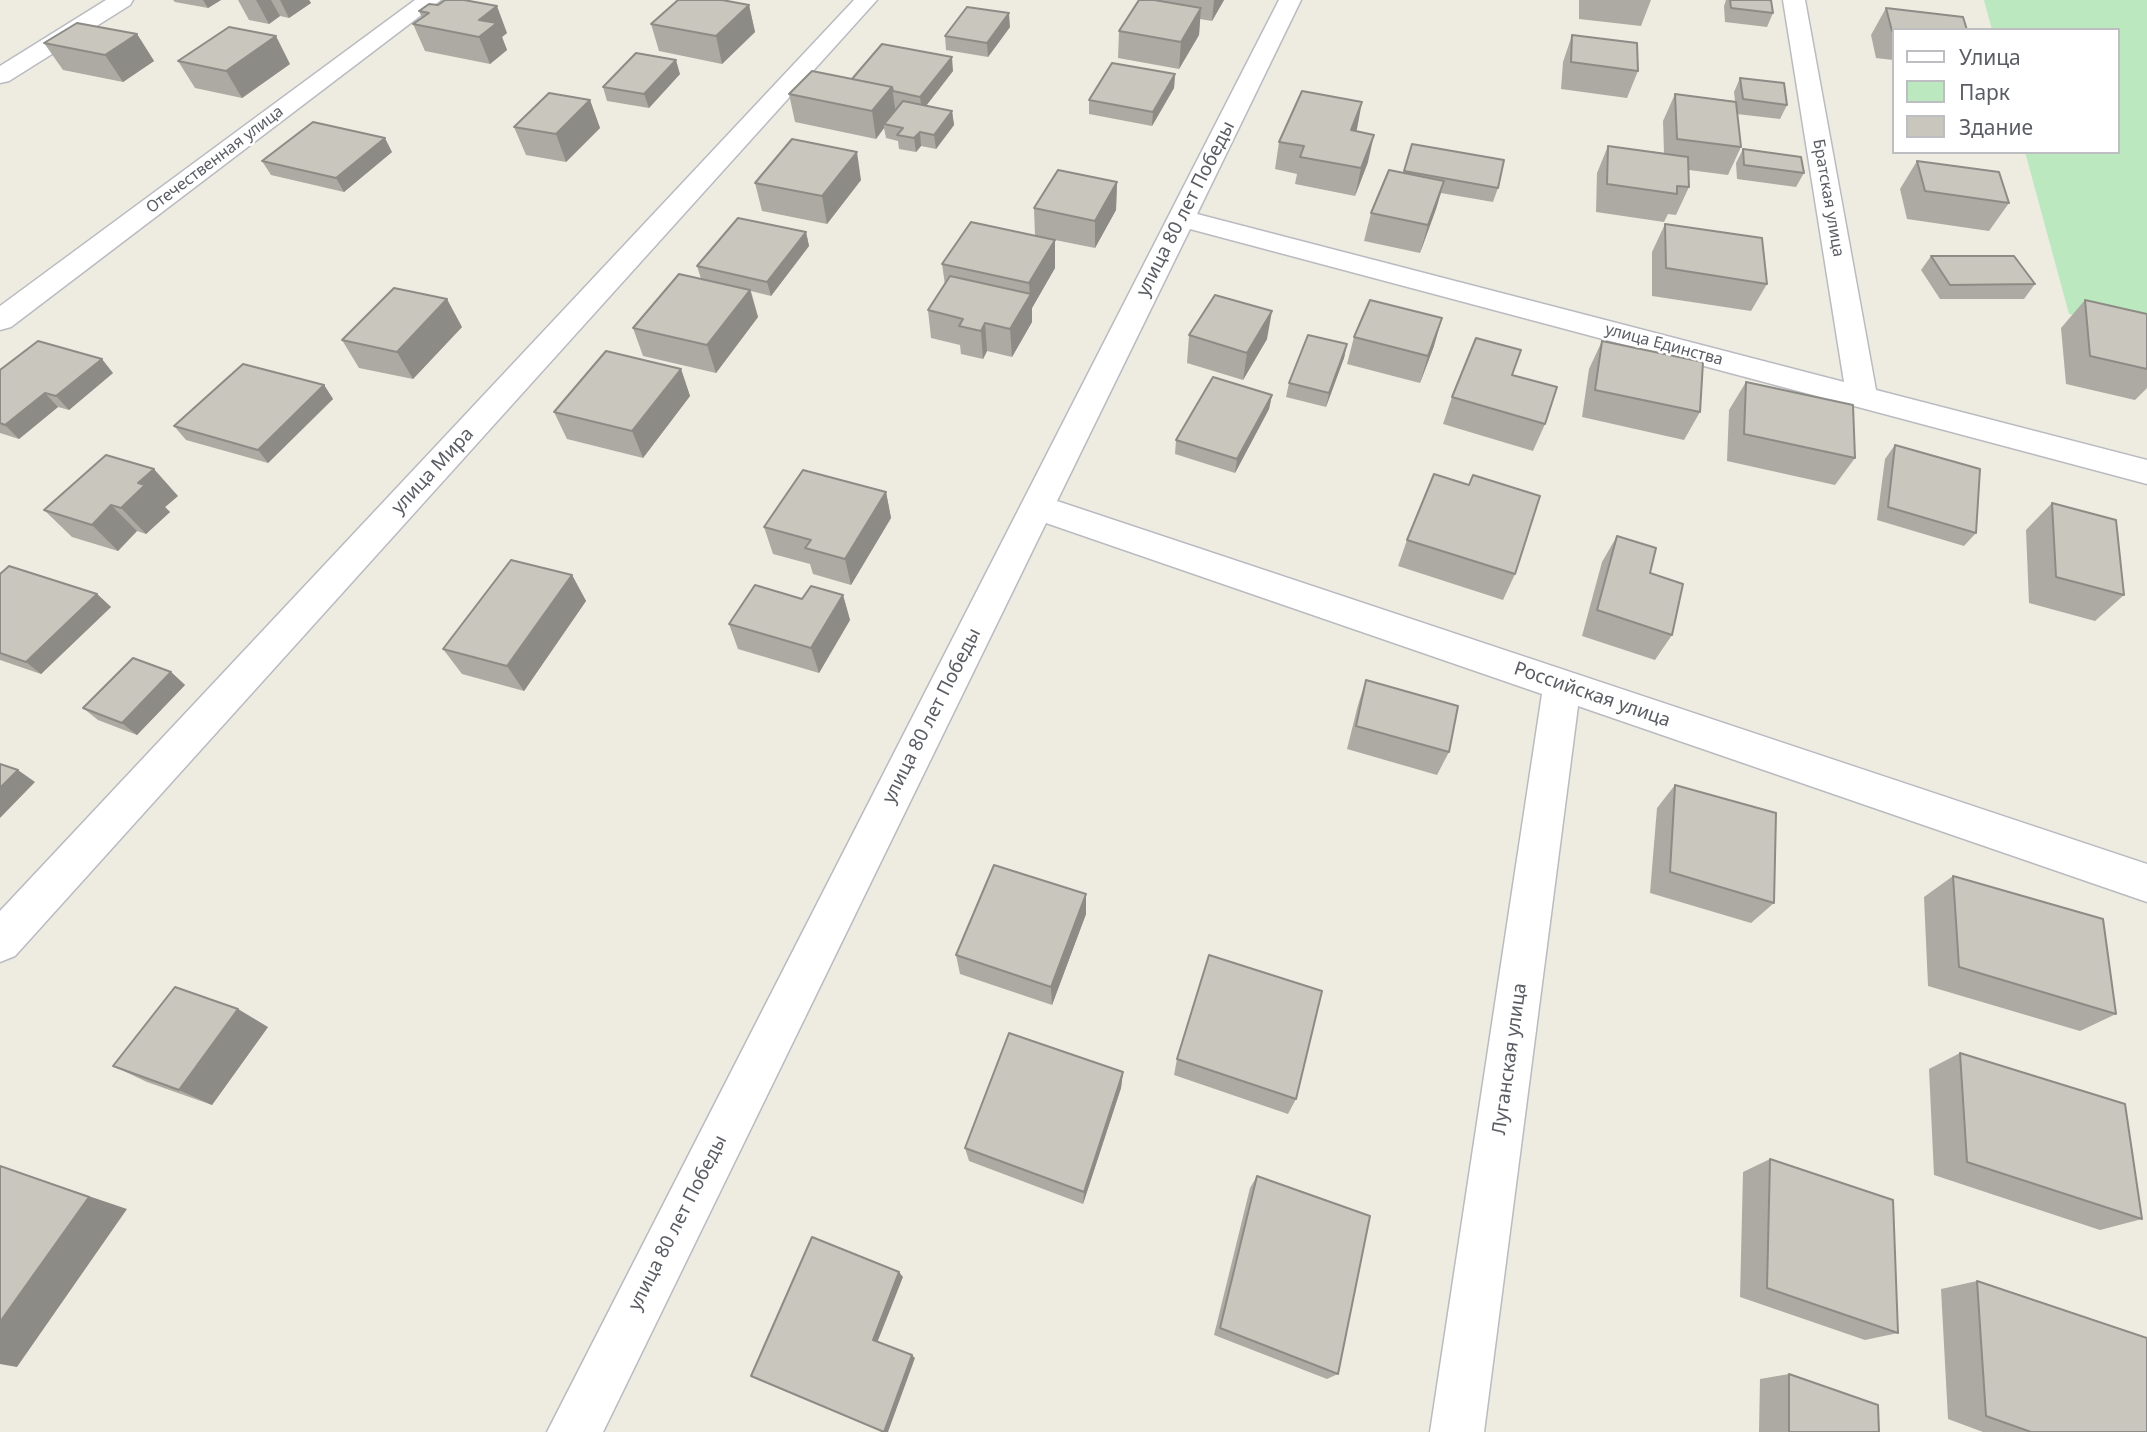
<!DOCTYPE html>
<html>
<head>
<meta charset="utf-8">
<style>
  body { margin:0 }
  #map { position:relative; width:2147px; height:1432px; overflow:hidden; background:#eeece1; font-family:"Noto Sans",sans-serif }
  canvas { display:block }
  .legend { position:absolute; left:1892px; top:28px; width:228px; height:126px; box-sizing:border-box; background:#fff; border:2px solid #bdbec1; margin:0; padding:9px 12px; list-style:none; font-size:21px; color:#5a5d63 }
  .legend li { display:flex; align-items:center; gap:14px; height:35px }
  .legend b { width:35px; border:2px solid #bdbec1 }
</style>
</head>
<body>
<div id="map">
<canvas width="2147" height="1432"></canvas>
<ul class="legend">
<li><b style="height:9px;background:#fff"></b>Улица</li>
<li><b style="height:19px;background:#bbe8bf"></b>Парк</li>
<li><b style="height:19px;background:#c9c6be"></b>Здание</li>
</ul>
</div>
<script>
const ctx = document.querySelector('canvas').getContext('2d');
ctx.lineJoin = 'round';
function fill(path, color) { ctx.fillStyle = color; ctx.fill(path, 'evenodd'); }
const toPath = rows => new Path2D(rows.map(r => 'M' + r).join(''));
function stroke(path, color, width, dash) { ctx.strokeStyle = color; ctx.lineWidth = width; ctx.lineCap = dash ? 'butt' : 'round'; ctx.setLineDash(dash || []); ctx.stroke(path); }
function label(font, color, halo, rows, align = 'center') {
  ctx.font = font + ' "Noto Sans",sans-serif'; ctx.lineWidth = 5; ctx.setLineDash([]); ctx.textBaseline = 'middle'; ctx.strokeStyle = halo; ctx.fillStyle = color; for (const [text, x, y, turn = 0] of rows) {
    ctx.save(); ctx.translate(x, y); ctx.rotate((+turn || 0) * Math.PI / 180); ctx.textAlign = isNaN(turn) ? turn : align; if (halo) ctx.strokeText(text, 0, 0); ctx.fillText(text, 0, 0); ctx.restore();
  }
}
const green = toPath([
  [1984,0,2147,0,2147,329,2069,314,2025,152,2117,152,2117,30,1992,30]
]);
const minor = toPath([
  [106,0,133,0,130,5,9,81,0,83,0,66,106,0],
  [415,0,441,0,11,327,0,330,0,306,415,0],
  [854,0,877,0,15,956,0,962,0,911,854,0],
  [1279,0,1301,0,1197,214,1844,382,1783,0,1805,0,1876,390,2147,460,2147,484,1190,229,1057,501,2147,864,2147,902,1578,706,1484,1432,1430,1432,1542,694,1046,523,603,1432,547,1432,1279,0]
]);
const wall = toPath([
  [173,0,221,0,208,8,175,2],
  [238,0,309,0,311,3,289,18,280,16,269,24,249,20],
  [1139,0,1224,0,1212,21,1200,19,1199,35,1179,69,1118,58,1119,31],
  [1579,0,1651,0,1641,26,1579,19],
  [1726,0,1771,0,1773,13,1767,27,1725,22,1724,6],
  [429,4,507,33,502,37,507,50,490,64,425,51,413,24,422,18,419,11],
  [749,5,755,32,722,64,659,51,651,24],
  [1886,8,1893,30,1893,60,1876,58,1871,35],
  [1010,27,988,57,946,50,945,36],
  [137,34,154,61,123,82,63,70,44,43],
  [1572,35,1638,71,1627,98,1561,89,1563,62],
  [178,61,290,64,242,98,195,88],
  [953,71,926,106,952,111,954,125,936,149,921,146,916,152,899,149,898,141,886,138,884,128,876,139,795,122,789,94,852,79],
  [680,74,649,108,607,101,603,87],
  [1175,74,1174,88,1152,126,1089,114,1089,100],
  [1740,78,1787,105,1780,119,1737,114,1741,147,1728,175,1689,170,1689,187,1676,215,1668,214,1664,222,1596,212,1597,173,1608,146,1664,153,1663,121,1675,94,1735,101,1734,92],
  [590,100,600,128,566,162,526,155,514,127],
  [1356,131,1368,162,1355,196,1295,184,1297,174,1275,169,1279,142],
  [1412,144,1498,188,1493,202,1441,193,1436,209,1420,253,1364,241,1371,213,1404,173],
  [1743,149,1804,173,1796,187,1737,179,1736,163],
  [392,152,344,192,271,175,262,161],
  [1917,161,2009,203,1989,231,1907,219,1900,189],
  [861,180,827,224,762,211,755,183],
  [1117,182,1116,210,1095,248,1035,236,1034,208],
  [1665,224,1767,284,1751,311,1652,296,1652,252],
  [806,232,809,246,771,296,751,291,758,317,716,373,643,356,633,328,701,279,697,266],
  [1931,256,2035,284,2024,299,1940,299,1921,270],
  [942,264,1055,268,1032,308,1032,322,1012,357,987,351,983,359,961,354,960,345,931,338,928,310,945,285],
  [2085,300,2147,314,2147,388,2135,400,2066,384,2061,328],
  [462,327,413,379,359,368,342,340],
  [1189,335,1267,339,1243,380,1187,363],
  [1354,337,1434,346,1420,383,1347,364],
  [1602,341,1700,412,1684,440,1582,417,1589,369],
  [1347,344,1344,358,1326,407,1286,397,1289,383],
  [681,369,690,396,643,458,567,439,554,412],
  [0,370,113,373,69,410,58,407,19,439,0,433],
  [1512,375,1545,424,1533,451,1443,424,1452,397],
  [1746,382,1855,458,1835,485,1727,461,1729,410],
  [324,385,333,399,268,463,186,440,174,426],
  [1272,395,1269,409,1235,473,1175,454,1176,440],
  [1895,445,1976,533,1964,546,1877,520,1885,459],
  [886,492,891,518,851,585,813,574,810,564,773,554,764,527],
  [178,496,165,507,170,512,146,534,137,531,118,551,72,537,44,510],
  [2052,503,2124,595,2095,621,2029,603,2026,530],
  [1617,536,1650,573,1672,635,1655,660,1582,636,1602,562],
  [1407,540,1515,574,1503,600,1398,566],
  [0,574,97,594,111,607,41,674,0,660],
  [572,575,586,601,524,691,462,674,443,649],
  [843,595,850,620,819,673,738,649,729,624,802,599],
  [171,672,185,685,137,735,98,720,83,708],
  [1366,680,1449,752,1437,775,1347,749,1358,705],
  [1675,785,1774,903,1751,923,1650,893,1657,808],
  [1953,876,2116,1014,2080,1031,1928,986,1924,897],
  [1086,914,1052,1005,960,974,956,955],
  [268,1027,212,1105,147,1082,113,1066],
  [1960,1053,2142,1219,2100,1230,1934,1175,1929,1069],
  [1177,1059,1296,1099,1288,1114,1174,1075],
  [1123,1072,1121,1088,1083,1204,969,1161,965,1148],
  [1770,1159,1898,1333,1865,1340,1740,1297,1743,1172],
  [1257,1176,1338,1374,1327,1379,1214,1335,1250,1188],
  [1977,1281,2147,1432,1983,1432,1948,1419,1941,1289],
  [1789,1374,1879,1432,1759,1432,1760,1379]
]);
const shadedWall = toPath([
  [203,0,221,0,208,8],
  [256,0,271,0,280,16,269,24],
  [280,0,309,0,311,3,289,18],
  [1214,0,1224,0,1212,21],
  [749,5,755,32,722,64,716,36],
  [497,6,507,33,502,37,507,50,490,64,479,37,479,20],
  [1201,8,1199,35,1179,69,1181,42],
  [1009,13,1010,27,988,57,987,43],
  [137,34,154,61,123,82,105,55],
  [276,36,290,64,242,98,226,71],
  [952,57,953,71,922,111,920,97],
  [676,60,680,74,649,108,644,94],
  [1175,74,1174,88,1152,126,1153,112],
  [892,87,896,115,884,124,884,128,876,139,872,111],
  [590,100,600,128,566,162,556,134],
  [1362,102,1357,129,1345,158,1351,130],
  [952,111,954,125,936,149,934,135],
  [920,132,921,146,916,152,914,138],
  [1374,135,1368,162,1355,196,1361,168],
  [385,138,392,152,344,192,336,178],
  [857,152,861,180,827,224,822,196],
  [1444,181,1436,209,1420,253,1428,225],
  [1117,182,1116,210,1095,248,1095,221],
  [806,232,809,246,771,296,767,282],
  [1055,240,1055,268,1032,308,1032,322,1012,357,1010,329,1030,297,1029,283],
  [750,290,758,317,716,373,707,345],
  [447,299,462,327,413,379,397,352],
  [1272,311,1267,339,1243,380,1247,353],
  [1442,318,1434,346,1420,383,1428,356],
  [985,323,987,351,983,359,981,331],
  [1347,344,1344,358,1326,407,1329,393],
  [102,359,113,373,69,410,56,396],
  [681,369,690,396,643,458,632,431],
  [324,385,333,399,268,463,258,450],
  [45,393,58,407,19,439,5,425],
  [1272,395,1269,409,1235,473,1237,459],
  [154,469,178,496,165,507,170,512,146,534,121,508,138,483],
  [886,492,891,518,851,585,845,559],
  [111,505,137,531,118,551,92,525],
  [572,575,586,601,524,691,507,666],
  [97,594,111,607,41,674,26,662],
  [843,595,850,620,819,673,811,648],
  [171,672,185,685,137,735,122,723],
  [18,770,35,782,0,818,0,788],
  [1086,894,1086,914,1052,1005,1051,987],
  [238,1009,268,1027,212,1105,179,1090],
  [1123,1072,1121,1088,1083,1204,1084,1192],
  [0,1166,127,1209,17,1367,0,1364],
  [899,1272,903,1277,877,1343,873,1340],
  [912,1355,915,1358,888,1432,884,1432]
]);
const building = toPath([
  [445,0,464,0,497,6,479,20,497,23,479,37,413,24,429,13,419,11,429,4,438,5,445,0],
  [678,0,722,0,749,5,716,36,651,24,678,0],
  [1139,0,1154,0,1201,8,1181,42,1119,31,1139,0],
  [1730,0,1771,0,1773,13,1731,8,1730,0],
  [967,7,1009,13,987,43,945,36,967,7],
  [1886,8,1963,17,1967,30,1893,30,1893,32,1892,31,1886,8],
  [77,23,137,34,105,55,44,43,77,23],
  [229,27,276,36,226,71,178,61,229,27],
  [1572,35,1637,43,1638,71,1571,62,1572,35],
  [882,44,952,57,920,97,893,91,892,87,852,79,882,44],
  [636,53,676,60,644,94,603,87,636,53],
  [1112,63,1175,74,1153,112,1089,100,1112,63],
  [812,71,892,87,872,111,789,94,812,71],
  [1740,78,1784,83,1787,105,1743,99,1740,78],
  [1302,91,1362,102,1351,130,1374,135,1361,168,1300,157,1304,146,1279,142,1302,91],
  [549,93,590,100,556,134,514,127,549,93],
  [1675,94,1736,102,1741,147,1677,139,1675,94],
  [903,101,952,111,934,135,920,132,914,138,897,135,903,128,884,124,903,101],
  [313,122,385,138,336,178,262,161,313,122],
  [792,139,857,152,822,196,755,183,792,139],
  [1412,144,1504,160,1498,188,1404,171,1412,144],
  [1608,146,1688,157,1689,187,1677,186,1677,194,1607,184,1608,146],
  [1743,149,1801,157,1804,173,1744,165,1743,149],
  [1917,161,1999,172,2009,203,1925,191,1917,161],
  [1058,170,1117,182,1095,221,1034,208,1058,170],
  [1389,170,1444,181,1428,225,1371,213,1389,170],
  [738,218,806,232,767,282,697,266,738,218],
  [971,222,1055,240,1029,283,942,264,971,222],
  [1665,224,1762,238,1767,284,1666,268,1665,224],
  [1931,256,2014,256,2035,284,1950,285,1931,256],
  [679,274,750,290,707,345,633,328,679,274],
  [950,276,1031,294,1010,329,985,323,981,331,959,326,963,319,928,310,950,276],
  [394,288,447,299,397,352,342,340,394,288],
  [1215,295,1272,311,1247,353,1189,335,1215,295],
  [1370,300,1442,318,1428,356,1354,337,1370,300],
  [2085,300,2147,314,2147,369,2090,356,2085,300],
  [1308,335,1347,344,1329,393,1289,383,1308,335],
  [1476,338,1521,350,1512,375,1557,387,1545,424,1452,397,1476,338],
  [38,341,102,359,56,396,45,393,5,425,0,423,0,370,38,341],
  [1602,341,1703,362,1700,412,1595,390,1602,341],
  [606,351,681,369,632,431,554,412,606,351],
  [243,364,324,385,258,450,174,426,243,364],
  [1213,377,1272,395,1237,459,1176,440,1213,377],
  [1746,382,1853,405,1855,458,1744,434,1746,382],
  [1895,445,1980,469,1976,533,1888,507,1895,445],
  [106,455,154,469,138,483,145,485,121,508,111,505,92,525,44,510,106,455],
  [803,470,886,492,845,559,805,548,811,540,764,527,803,470],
  [1434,474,1469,485,1473,475,1540,496,1515,574,1407,540,1434,474],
  [2052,503,2116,520,2124,595,2056,577,2052,503],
  [1617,536,1656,548,1650,573,1683,584,1672,635,1597,610,1617,536],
  [511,560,572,575,507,666,443,649,511,560],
  [9,566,97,594,26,662,0,653,0,574,9,566],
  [755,585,802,599,811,586,843,595,811,648,729,624,755,585],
  [133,658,171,672,122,723,83,708,133,658],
  [1366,680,1458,706,1449,752,1356,726,1366,680],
  [0,764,18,770,0,788,0,764],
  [1675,785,1776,813,1774,903,1670,872,1675,785],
  [994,865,1086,894,1051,987,956,955,994,865],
  [1953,876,2103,919,2116,1014,1959,967,1953,876],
  [1209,955,1322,991,1296,1099,1177,1059,1209,955],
  [175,987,238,1009,179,1090,113,1066,175,987],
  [1009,1033,1123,1072,1084,1192,965,1148,1009,1033],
  [1960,1053,2125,1104,2142,1219,1967,1162,1960,1053],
  [1770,1159,1893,1200,1898,1333,1767,1288,1770,1159],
  [0,1166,89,1197,0,1322,0,1166],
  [1257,1176,1370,1216,1338,1374,1220,1328,1257,1176],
  [812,1237,899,1272,873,1340,912,1355,884,1432,751,1376,812,1237],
  [1977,1281,2147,1338,2147,1432,2031,1432,1986,1416,1977,1281],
  [1789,1374,1878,1405,1879,1432,1789,1432,1789,1374]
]);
const farStreetnames = [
  ["Отечественная улица",215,160,-37],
  ["Братская улица",1828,198,80],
  ["улица Единства",1664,345,15]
];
const streetNames = [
  ["улица 80 лет Победы",1186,209,-63],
  ["улица Мира",433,471,-47],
  ["Российская улица",1592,695,19],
  ["улица 80 лет Победы",932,716,-63],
  ["Луганская улица",1510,1059,-82],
  ["улица 80 лет Победы",678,1223,-63]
];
fill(green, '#bbe8bf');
stroke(minor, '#b9bbc1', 3);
fill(minor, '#fff');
fill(wall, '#adaaa3');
fill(shadedWall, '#8d8b85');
fill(building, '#c9c6be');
stroke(building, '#8d8b85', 2);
label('16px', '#5a5d63', '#fff', farStreetnames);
label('19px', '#5a5d63', '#fff', streetNames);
</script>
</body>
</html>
